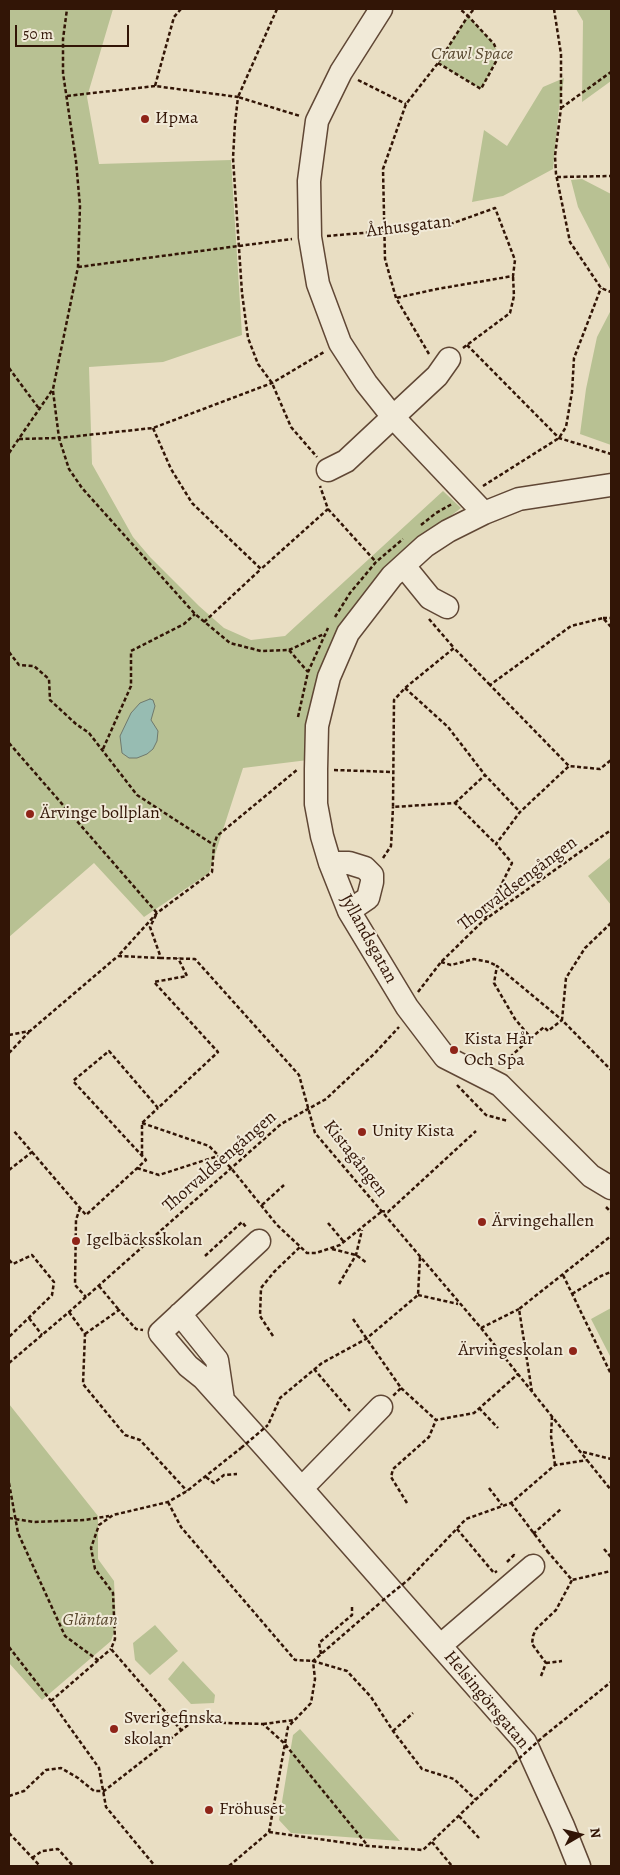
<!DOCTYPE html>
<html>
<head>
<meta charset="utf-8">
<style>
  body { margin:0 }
  #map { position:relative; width:620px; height:1875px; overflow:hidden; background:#e9dec3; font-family:Alegreya,serif }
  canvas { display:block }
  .frame { position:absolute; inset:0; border:10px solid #321506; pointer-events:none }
  .north { position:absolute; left:555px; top:1810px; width:50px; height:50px; -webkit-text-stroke:4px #f1ead8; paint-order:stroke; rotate:82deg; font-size:14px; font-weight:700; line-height:20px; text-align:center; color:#321506 }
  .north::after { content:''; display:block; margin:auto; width:18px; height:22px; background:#321506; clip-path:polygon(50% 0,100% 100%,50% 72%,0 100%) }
  .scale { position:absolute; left:15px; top:25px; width:114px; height:22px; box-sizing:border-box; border:2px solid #321506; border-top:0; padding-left:6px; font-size:15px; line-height:18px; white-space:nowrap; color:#321506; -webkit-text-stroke:4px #f1ead8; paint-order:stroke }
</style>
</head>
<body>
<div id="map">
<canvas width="620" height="1875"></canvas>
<div class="frame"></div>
<div class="north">N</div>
<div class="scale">50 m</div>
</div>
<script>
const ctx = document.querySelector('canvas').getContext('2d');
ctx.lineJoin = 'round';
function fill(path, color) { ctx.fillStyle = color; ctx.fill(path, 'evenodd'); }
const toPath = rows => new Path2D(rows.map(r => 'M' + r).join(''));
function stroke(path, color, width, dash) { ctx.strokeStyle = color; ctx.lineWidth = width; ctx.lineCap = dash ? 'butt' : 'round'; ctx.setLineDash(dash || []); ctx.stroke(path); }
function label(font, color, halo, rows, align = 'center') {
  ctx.font = font + ' Alegreya,serif'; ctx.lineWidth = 4; ctx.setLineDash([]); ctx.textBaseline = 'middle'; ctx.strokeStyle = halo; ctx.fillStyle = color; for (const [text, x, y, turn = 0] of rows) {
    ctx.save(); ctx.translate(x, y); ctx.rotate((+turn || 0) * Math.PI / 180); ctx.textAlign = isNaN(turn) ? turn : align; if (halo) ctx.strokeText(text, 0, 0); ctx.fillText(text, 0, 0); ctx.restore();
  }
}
const green = toPath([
  [9,9,113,9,87,97,99,164,231,160,242,335,163,362,89,367,92,464,133,537,150,557,199,606,224,628,251,640,285,636,443,491,461,508,402,553,336,642,308,760,243,768,209,873,144,917,94,863,9,937],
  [576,9,611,9,611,81,582,102,583,21],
  [468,16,494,44,499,56,481,89,438,63],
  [564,78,559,107,553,169,503,196,472,202,484,130,507,146,543,87],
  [582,179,611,194,611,271,578,207,571,180],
  [611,310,611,445,580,434,586,389,597,337],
  [611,857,611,905,588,876],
  [611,1308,611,1358,591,1319],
  [9,1404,98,1516,98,1559,114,1581,116,1626,111,1641,42,1700,9,1663],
  [155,1625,178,1651,150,1675,135,1660,133,1643],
  [183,1661,215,1695,214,1703,191,1704,168,1679],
  [300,1729,400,1841,291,1833,279,1820,293,1735]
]);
const water = toPath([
  [150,699,153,700,155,706,151,720,158,731,157,741,153,749,147,754,137,758,129,758,122,753,120,736,131,713,140,703,150,699]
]);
const path = toPath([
  [181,9,174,17,155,86,238,97,235,123,233,158,242,293,248,338,258,364,272,383,291,427,317,457],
  [277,9,238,97,300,116],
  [554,9,561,54,561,108,555,156,556,174,570,242,601,288,611,292],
  [438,63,481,89,499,56,494,44,468,16,474,9],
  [358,80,406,104],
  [67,96,155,86],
  [561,108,611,72],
  [557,177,611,176],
  [327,236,445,226,495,208,515,260,513,276,437,289,396,298],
  [78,267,292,239],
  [467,345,559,438,611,454],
  [463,348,510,313,514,296,513,276],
  [429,354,396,298,385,259,383,169,406,104,438,63,468,16,460,9],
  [9,368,40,410],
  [53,391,59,438,153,428,272,383,324,352],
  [153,428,171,469,192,503,261,569,328,509,320,486],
  [19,439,59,438,69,469,82,488,195,614,230,643,261,651,289,650,308,672],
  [9,453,53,389,78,267,80,206,76,161,63,73,63,39,67,9],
  [483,486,559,438,566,427,572,392,574,358,601,288],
  [328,509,376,562],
  [421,525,436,513,452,504],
  [335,617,350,593,376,562,403,539],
  [603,618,611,618],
  [429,619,454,648],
  [204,622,261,569],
  [611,627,603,618,571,626,490,685,569,766,600,769,611,760],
  [289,650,324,634],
  [9,652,19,665,34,666,49,679,50,700,76,724,89,733,137,795,214,845],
  [490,685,454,648,405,688,394,700,393,807,455,803,496,844],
  [405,688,448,727,485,775,520,812],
  [298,717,308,672,328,628],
  [9,743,157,913,150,927,161,958,195,959,299,1075,315,1133,481,1328,611,1490],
  [103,749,131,686,131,651,184,624,195,614],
  [334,770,392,772],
  [455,803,485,775],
  [383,858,391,846,393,807],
  [485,918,512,863,496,844,520,812,569,766],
  [611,923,585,948,566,978,562,1020,611,1070],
  [161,958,118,956,157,913,212,872,214,845,217,836,298,769],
  [441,962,451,965,474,959,489,962,497,966],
  [418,992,441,962,483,921,611,830],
  [9,1035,30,1031,118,956],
  [9,1053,29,1032],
  [510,1057,531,1038,515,1019,494,983,497,966,562,1020,548,1031,544,1027,531,1038],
  [457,1085,486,1115,508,1121],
  [142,1123,209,1146,231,1168,277,1225,307,1253,316,1253,340,1245,381,1212],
  [32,1152,86,1215,146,1160,73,1081,109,1051,158,1108,218,1052,154,982,187,976,178,958],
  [142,1155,142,1123,158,1108],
  [137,1168,159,1175,218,1156],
  [9,1170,32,1152,13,1130],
  [262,1205,284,1185],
  [606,1207,611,1212],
  [80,1208,76,1220,75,1285,86,1297],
  [381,1211,388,1212,476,1131],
  [328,1223,344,1242],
  [332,1249,356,1255,367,1263],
  [205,1256,242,1222,246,1227],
  [9,1260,13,1264,32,1255,54,1282,52,1295,9,1337],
  [563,1275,611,1374],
  [339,1284,356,1255,362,1230],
  [99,1286,119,1310],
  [572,1294,601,1276,611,1272],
  [418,1295,458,1304],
  [69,1312,85,1334,83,1384,125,1435,140,1440,187,1491],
  [29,1318,42,1335],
  [353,1319,401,1388,393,1396],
  [481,1328,519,1309],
  [85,1334,119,1310,136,1329,143,1330],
  [273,1336,260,1316,261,1288,274,1272,300,1247],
  [9,1363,69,1312,281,1124,326,1099,375,1053,399,1027],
  [314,1369,350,1411],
  [401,1388,436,1420,474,1413,518,1374],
  [532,1392,519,1309,611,1236],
  [479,1408,498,1428],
  [552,1416,551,1436,555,1465],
  [269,1423,280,1398,322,1363,366,1339,418,1295,420,1257],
  [583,1452,611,1459],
  [206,1477,214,1483,224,1475,237,1474],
  [9,1483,18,1533,65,1636,99,1661],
  [489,1488,502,1505],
  [168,1502,181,1527,295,1660,313,1661,347,1671,371,1697,393,1731,422,1769,454,1779,475,1799],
  [407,1503,391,1477,393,1469,429,1437,436,1420],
  [511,1503,548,1552],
  [9,1518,34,1522,85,1520,109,1516],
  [457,1529,494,1573,497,1571],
  [533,1534,561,1509],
  [604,1549,611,1557],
  [547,1553,548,1552,572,1580,611,1571],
  [507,1562,514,1555,515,1556],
  [408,1580,466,1519,511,1503,555,1465,588,1460],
  [9,1647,51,1701,99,1768,106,1807,155,1866],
  [321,1654,319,1643,352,1615,352,1605],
  [546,1663,562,1661],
  [541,1676,546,1663,532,1644,533,1636,536,1629,556,1610,572,1580],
  [51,1701,111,1649],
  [263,1724,294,1720],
  [182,1731,111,1649,115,1639,113,1593,95,1569,91,1548,99,1525,113,1515,168,1502,187,1491,241,1448],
  [393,1731,413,1713],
  [544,1736,611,1682],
  [9,1796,24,1791,46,1770,61,1768,78,1778,94,1791,104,1791,192,1722,263,1724,284,1743,368,1846],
  [459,1816,479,1838],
  [269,1832,368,1846,423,1850,514,1763],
  [9,1833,40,1866],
  [432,1842,452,1866],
  [32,1858,42,1851,58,1849,73,1866],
  [229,1866,269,1832,288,1727,311,1703,315,1679,313,1661,380,1603]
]);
const minor = toPath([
  [381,9,341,72,317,121,309,181,310,237,318,284,340,343,366,383,393,417,484,513],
  [328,470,346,461,393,417,437,376,449,359],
  [611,485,519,499,484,513,448,531,425,546,392,576,348,633,329,677,317,726,316,769,316,804,322,836,330,863,349,911,407,1007,445,1057,500,1085,591,1176,611,1188],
  [404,566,430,598,447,607],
  [330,863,349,863,365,868,372,875,372,882,368,898,349,911],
  [259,1241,160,1333,188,1366,203,1378,266,1448,525,1742,563,1826,579,1866],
  [180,1314,217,1360,223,1400],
  [302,1488,381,1407],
  [441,1645,533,1566]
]);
const pathBridge = toPath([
  [241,1448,268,1425],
  [382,1601,408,1580],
  [514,1763,544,1736]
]);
const markers = [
  [145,119,5,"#8f2418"],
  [30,814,5,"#8f2418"],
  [454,1050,5,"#8f2418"],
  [362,1132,5,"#8f2418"],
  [482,1222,5,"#8f2418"],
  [76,1241,5,"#8f2418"],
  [573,1351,5,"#8f2418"],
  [114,1729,5,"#8f2418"],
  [209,1810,5,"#8f2418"]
];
const parkNames = [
  ["Crawl Space",472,55],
  ["Gläntan",90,1621]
];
const poiNames = [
  ["Ирма",155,119],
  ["Ärvinge bollplan",40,814],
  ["Kista Hår",464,1040],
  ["Och Spa",464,1061],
  ["Unity Kista",372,1132],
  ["Ärvingehallen",492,1222],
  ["Igelbäcksskolan",86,1241],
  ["Ärvingeskolan",563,1351,"right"],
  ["Sverigefinska",124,1719],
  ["skolan",124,1740],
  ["Fröhuset",219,1810]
];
const streetNames = [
  ["Århusgatan",409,227,-7],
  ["Thorvaldsengången",518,884,-37],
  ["Jyllandsgatan",368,939,61],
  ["Kistagången",355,1159,52],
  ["Thorvaldsengången",220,1162,-41],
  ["Helsingörsgatan",486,1700,50]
];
fill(green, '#b8c193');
fill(water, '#97bcb2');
stroke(water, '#6f796d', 1);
stroke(minor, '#604735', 25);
stroke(path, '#321506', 2.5, [4, 2.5]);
stroke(minor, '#f1ead8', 22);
stroke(pathBridge, '#321506', 2.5, [4, 2.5]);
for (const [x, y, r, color] of markers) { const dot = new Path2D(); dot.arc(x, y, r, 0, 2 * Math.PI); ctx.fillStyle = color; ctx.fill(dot); stroke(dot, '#f1ead8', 2); }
label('italic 18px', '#5a4930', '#f1ead8', parkNames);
label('18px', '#321506', '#f1ead8', poiNames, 'left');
label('18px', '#321506', '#f1ead8', streetNames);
</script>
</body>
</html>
